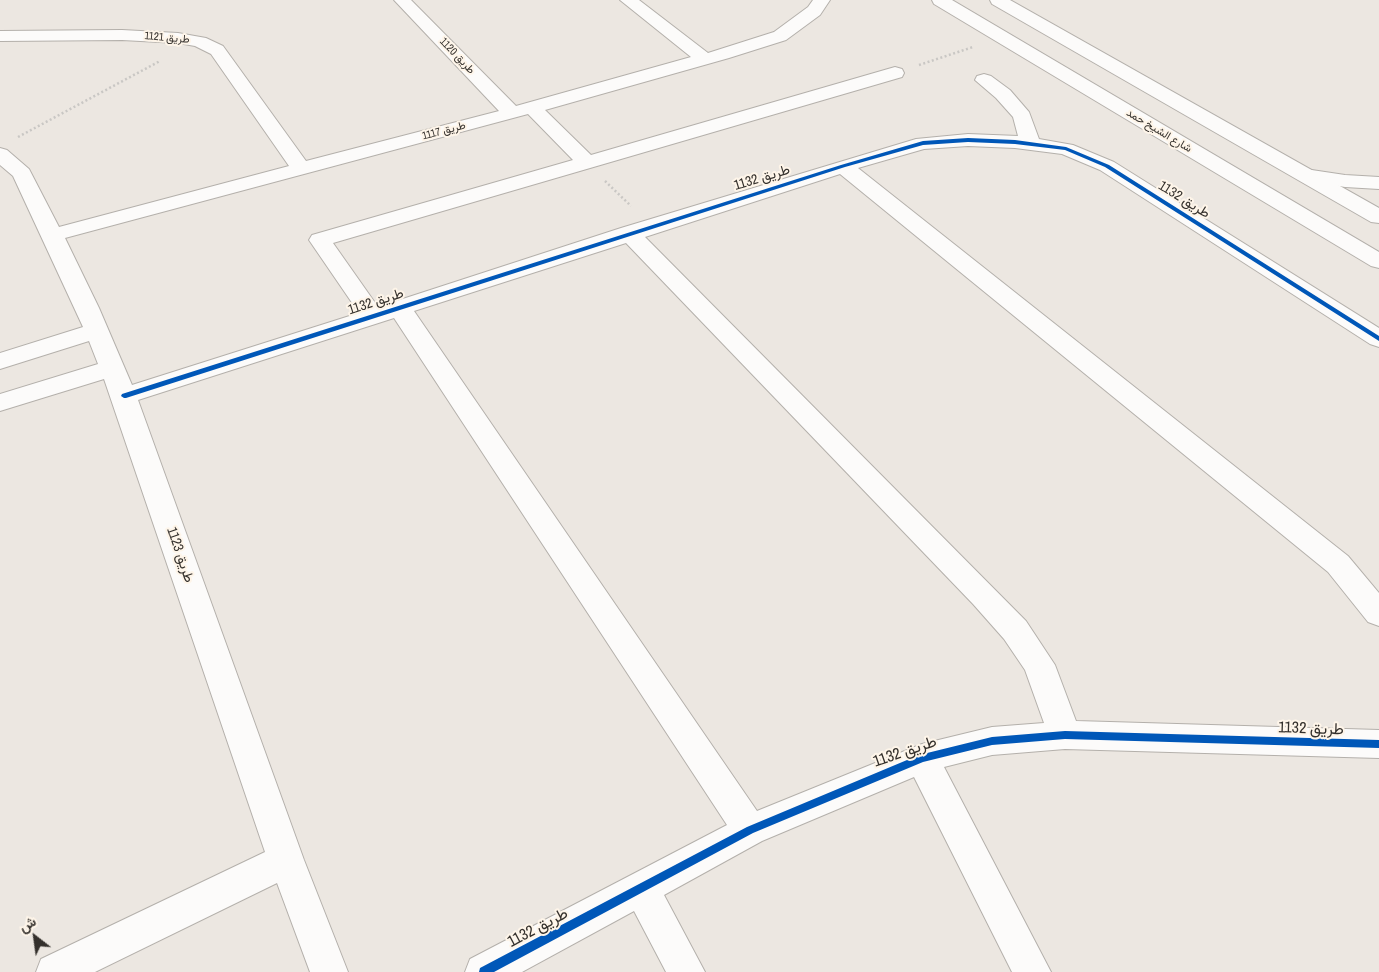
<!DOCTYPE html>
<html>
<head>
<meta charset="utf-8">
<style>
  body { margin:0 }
  #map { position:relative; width:1379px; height:972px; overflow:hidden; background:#ece7e1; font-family:"Archivo Narrow",Vazirmatn,sans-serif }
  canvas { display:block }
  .north { position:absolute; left:10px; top:912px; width:50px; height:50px; -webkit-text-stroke:4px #fef5e9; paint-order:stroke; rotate:330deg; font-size:14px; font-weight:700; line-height:20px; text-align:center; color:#34302c }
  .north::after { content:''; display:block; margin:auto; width:18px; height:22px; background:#34302c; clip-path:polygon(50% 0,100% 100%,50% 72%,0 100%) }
</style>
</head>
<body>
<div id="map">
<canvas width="1379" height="972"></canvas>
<div class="north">ش</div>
</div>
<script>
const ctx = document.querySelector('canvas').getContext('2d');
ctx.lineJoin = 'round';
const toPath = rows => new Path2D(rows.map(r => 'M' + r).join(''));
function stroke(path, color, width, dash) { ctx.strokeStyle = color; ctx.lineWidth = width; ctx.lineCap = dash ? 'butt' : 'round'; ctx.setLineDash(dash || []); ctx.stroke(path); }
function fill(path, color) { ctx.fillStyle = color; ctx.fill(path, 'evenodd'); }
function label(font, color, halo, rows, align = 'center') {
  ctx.font = font + ' "Archivo Narrow",Vazirmatn,sans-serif'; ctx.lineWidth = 4; ctx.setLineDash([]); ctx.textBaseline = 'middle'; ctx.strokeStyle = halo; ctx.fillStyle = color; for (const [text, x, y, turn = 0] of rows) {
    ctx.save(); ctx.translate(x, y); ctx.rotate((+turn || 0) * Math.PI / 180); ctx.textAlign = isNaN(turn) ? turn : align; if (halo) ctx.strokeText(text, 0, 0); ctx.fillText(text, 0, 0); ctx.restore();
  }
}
const path = toPath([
  [919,65,973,47],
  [18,137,160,61],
  [605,181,631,206]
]);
const minor = toPath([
  [394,0,411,0,516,106,691,57,620,0,639,0,708,53,774,32,808,7,813,0,830,0,820,15,786,40,729,58,545,110,591,155,888,69,895,67,902,69,904,73,902,77,333,243,378,307,621,228,916,139,968,134,1018,136,1013,117,996,98,975,80,977,76,984,74,991,76,1010,90,1029,112,1039,139,1073,145,1114,162,1379,328,1379,347,1370,344,1100,170,1062,154,1015,148,968,146,924,149,858,168,1348,556,1379,593,1379,626,1368,622,1328,572,840,174,645,237,1026,621,1055,665,1076,721,1379,730,1379,758,1065,749,992,755,944,767,1051,972,1012,972,914,777,762,841,664,895,705,972,666,972,634,911,522,972,465,972,470,959,727,825,394,318,138,400,304,860,348,972,310,972,277,883,95,972,36,972,41,959,265,852,104,379,0,411,0,394,98,364,89,341,0,369,0,353,83,327,13,176,0,165,0,148,7,150,29,169,59,227,289,166,211,54,195,46,178,43,122,40,0,41,0,31,122,30,178,33,206,38,223,46,306,161,499,111,394,0],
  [528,114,573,160,312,235,309,240,359,313,132,385,99,308,65,238,528,114],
  [626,243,973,604,1004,639,1025,670,1044,723,992,727,922,744,757,811,414,311,626,243],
  [1305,169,1345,175,1379,177,1379,189,1345,187,1298,179,1295,175,1298,171,1305,169]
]);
const major = toPath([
  [932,0,952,0,1379,252,1379,268,1371,266,934,4,932,0],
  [990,0,1010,0,1379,208,1379,223,1371,222,992,4,990,0]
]);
const cycleway = toPath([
  [968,138,1015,140,1066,147,1109,165,1379,336,1379,341,1105,167,1065,150,1015,144,968,142,923,145,845,167,126,398,124,398,121,396,122,394,841,165,923,141,968,138],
  [1065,731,1379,740,1379,748,1065,739,992,745,923,762,753,833,494,972,479,972,480,968,747,827,919,755,992,737,1065,731]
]);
const farStreetnames = [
  ["طريق 1121",167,38,5],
  ["طريق 1120",457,56,46],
  ["طريق 1117",444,131,-15],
  ["شارع الشيخ حمد",1159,131,31]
];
const streetNames = [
  ["طريق 1132",762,178,-17],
  ["طريق 1132",1184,200,32],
  ["طريق 1132",376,302,-18],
  ["طريق 1123",180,555,71]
];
const nearStreetnames = [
  ["طريق 1132",1311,729,2],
  ["طريق 1132",905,752,-19],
  ["طريق 1132",538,928,-28]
];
stroke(minor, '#b4b0ab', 2);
stroke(major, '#b4b0ab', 2);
stroke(path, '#c9c7c4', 2.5, [2, 2.5]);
fill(minor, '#fcfbfa');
fill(major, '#fcfbfa');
fill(cycleway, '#0057b8');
label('11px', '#34302c', '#fef5e9', farStreetnames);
label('14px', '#34302c', '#fef5e9', streetNames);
label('16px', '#34302c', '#fef5e9', nearStreetnames);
</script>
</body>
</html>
